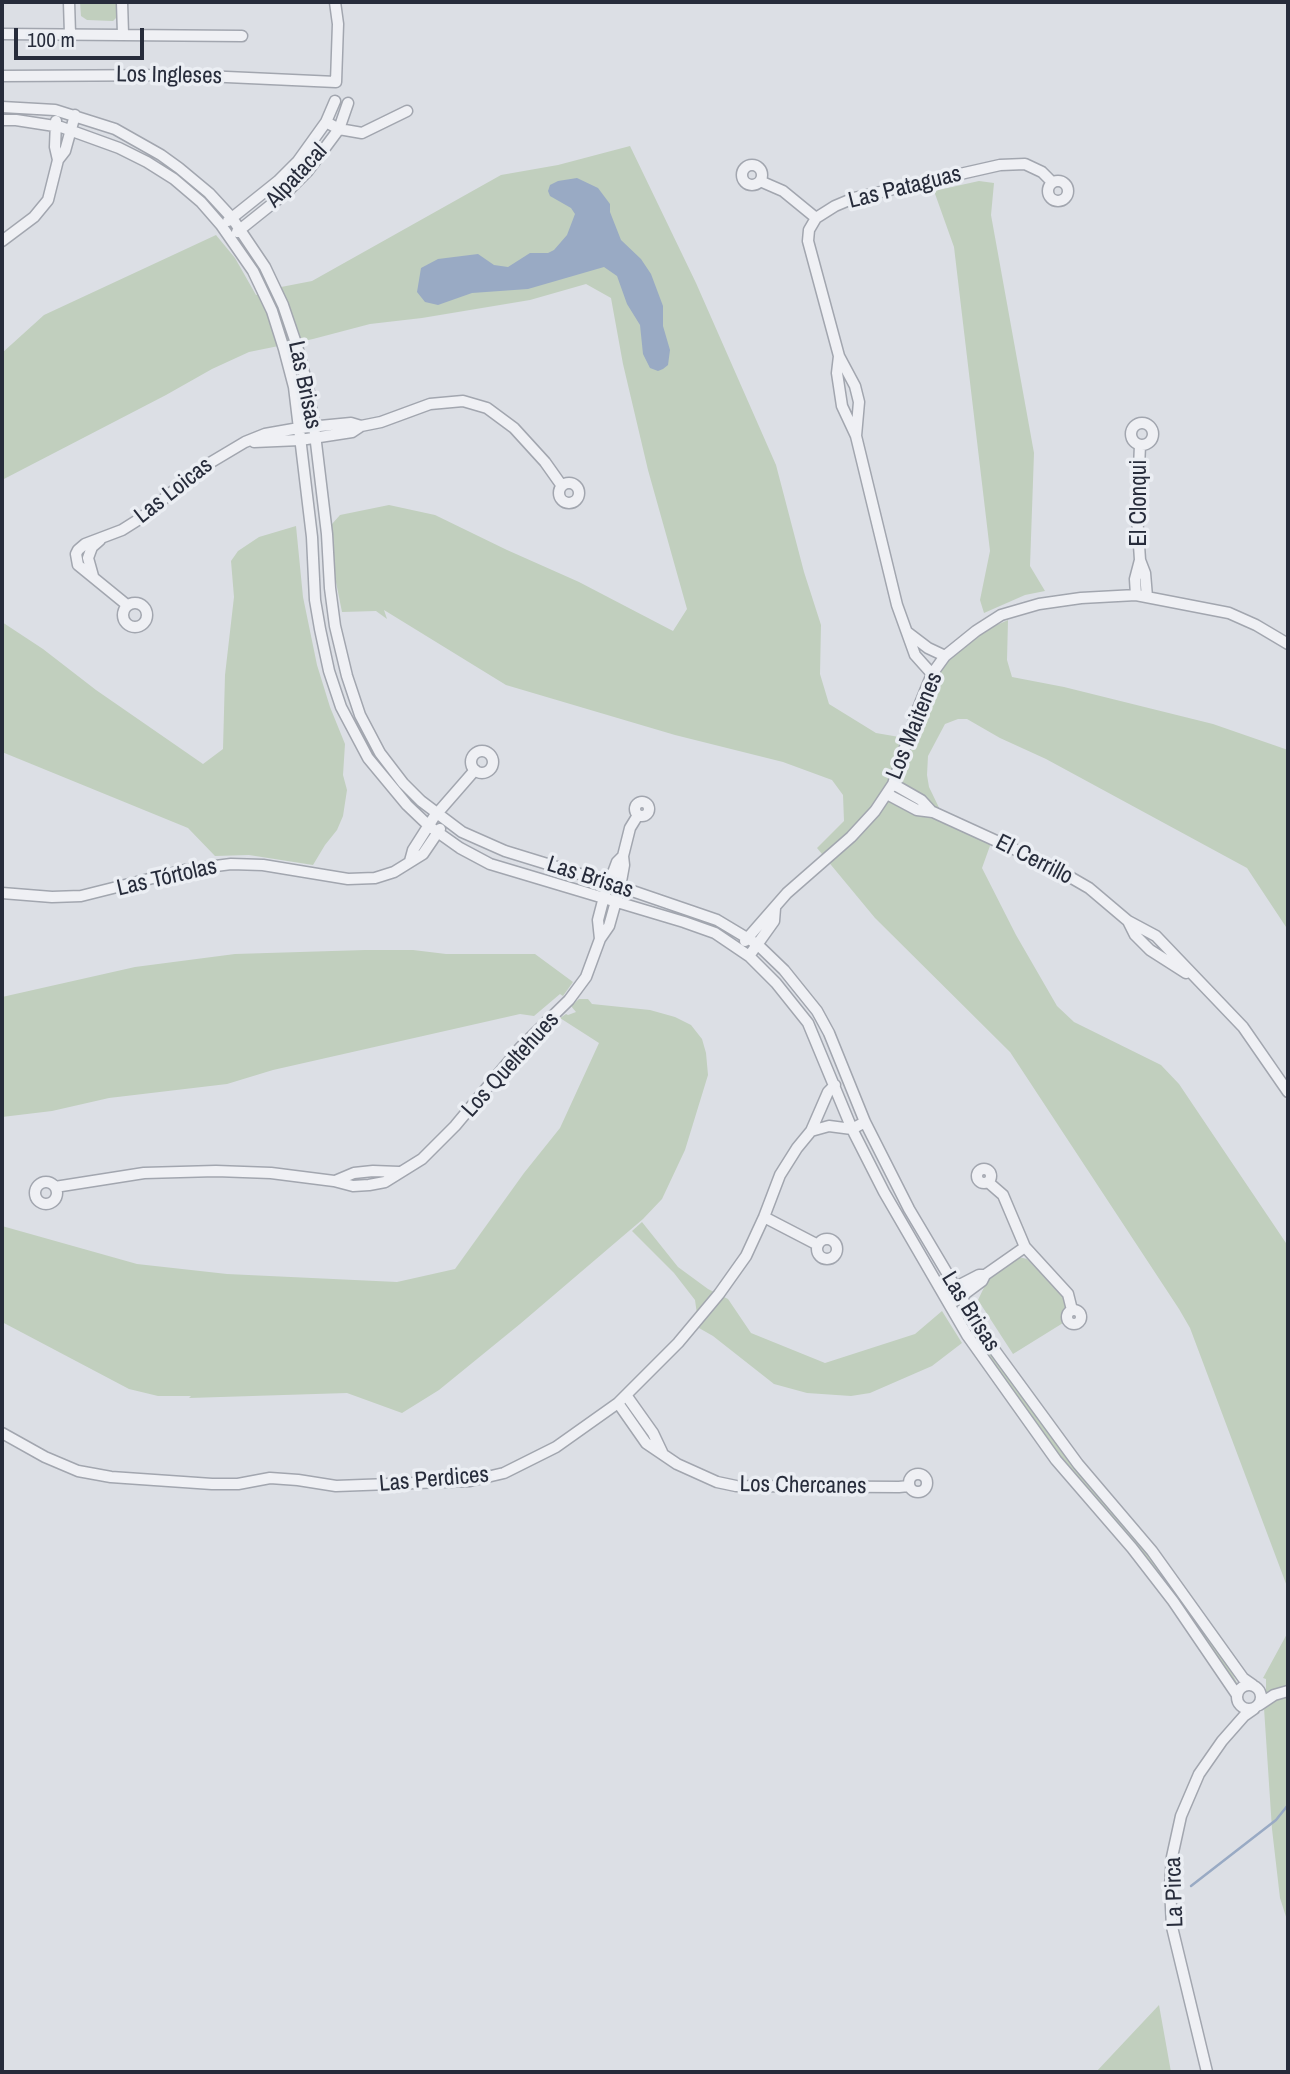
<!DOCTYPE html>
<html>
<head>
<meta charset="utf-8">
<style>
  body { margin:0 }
  #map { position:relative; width:1290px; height:2074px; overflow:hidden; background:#dcdfe5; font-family:"Archivo Narrow",sans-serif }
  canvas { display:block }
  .frame { position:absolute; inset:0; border:4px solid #272c3b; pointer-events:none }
  .scale { position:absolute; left:14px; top:28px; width:130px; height:32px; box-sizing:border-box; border:4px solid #272c3b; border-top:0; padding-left:9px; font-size:21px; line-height:24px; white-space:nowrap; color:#272c3b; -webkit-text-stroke:5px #ebeef3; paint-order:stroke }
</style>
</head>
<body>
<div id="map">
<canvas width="1290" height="2074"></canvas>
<div class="frame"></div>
<div class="scale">100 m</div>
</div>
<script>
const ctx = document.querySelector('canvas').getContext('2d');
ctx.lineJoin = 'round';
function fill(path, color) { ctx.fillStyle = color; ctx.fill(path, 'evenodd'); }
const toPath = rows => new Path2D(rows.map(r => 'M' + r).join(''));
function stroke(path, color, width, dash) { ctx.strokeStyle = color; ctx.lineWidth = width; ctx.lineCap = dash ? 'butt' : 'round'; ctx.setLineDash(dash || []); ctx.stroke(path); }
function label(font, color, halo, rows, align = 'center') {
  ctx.font = font + ' "Archivo Narrow",sans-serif'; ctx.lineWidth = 7; ctx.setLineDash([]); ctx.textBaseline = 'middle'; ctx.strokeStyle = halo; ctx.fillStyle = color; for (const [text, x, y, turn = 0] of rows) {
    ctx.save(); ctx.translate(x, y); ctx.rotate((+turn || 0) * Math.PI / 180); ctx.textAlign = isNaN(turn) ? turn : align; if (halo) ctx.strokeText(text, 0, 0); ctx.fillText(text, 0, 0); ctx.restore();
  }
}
const green = toPath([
  [80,2,118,2,118,16,113,21,87,20,81,16],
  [630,146,696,283,776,465,804,572,821,625,820,674,829,704,876,733,911,739,930,689,944,664,979,633,1008,620,1007,660,1012,677,1064,687,1213,724,1288,750,1288,930,1247,868,1046,759,1000,738,967,719,958,719,945,724,928,756,927,775,929,787,944,818,991,843,982,868,1016,935,1057,1006,1074,1022,1161,1065,1179,1084,1288,1246,1288,1589,1190,1328,1179,1309,1010,1052,875,918,817,848,844,821,843,795,832,780,783,762,675,735,506,685,384,610,387,619,376,611,342,612,332,562,332,524,340,515,389,505,435,515,507,550,579,582,673,631,687,609,648,470,623,364,611,298,586,284,530,300,422,318,370,324,313,339,249,352,212,369,166,395,2,480,2,353,44,315,216,235,235,258,256,295,281,287,312,281,501,175,558,165],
  [979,181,994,183,991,215,1034,453,1030,566,1045,591,1025,595,984,613,980,600,990,551,954,247,934,191],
  [296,526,303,597,317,665,330,707,345,744,343,775,347,790,343,816,337,830,325,845,313,865,249,855,215,856,188,828,2,752,2,622,43,649,96,690,203,764,223,749,225,675,234,597,231,561,238,551,259,537],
  [365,950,413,950,446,954,535,954,573,982,563,996,560,994,534,1016,520,1014,273,1070,227,1084,109,1098,52,1111,2,1117,2,997,135,967,235,954],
  [579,999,588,999,592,1004,650,1010,675,1017,691,1025,702,1039,706,1053,708,1075,685,1150,662,1199,643,1219,520,1324,439,1390,402,1413,347,1393,189,1398,191,1396,158,1396,129,1389,2,1322,2,1226,137,1264,227,1274,397,1282,455,1269,524,1173,560,1128,599,1043,560,1018,566,1014,568,1015,576,1012,571,1006],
  [642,1222,678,1267,708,1289,728,1299,751,1333,825,1363,915,1334,942,1311,962,1343,932,1366,870,1393,851,1396,807,1393,774,1384,713,1336,699,1328,695,1300,674,1273,632,1231],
  [1019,1257,1027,1259,1062,1294,1066,1308,1063,1316,1063,1323,1013,1354,978,1300,989,1277],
  [959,1305,1014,1387,1067,1457,1164,1574,1227,1663,1237,1683,1235,1684,1039,1432,973,1336,956,1307],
  [1288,1632,1288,1923,1280,1898,1272,1829,1264,1708,1266,1707,1266,1679,1263,1678],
  [1159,2005,1171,2072,1096,2072]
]);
const water = toPath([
  [577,178,598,188,610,204,610,212,621,240,641,259,651,274,663,306,663,326,670,350,668,365,663,369,658,371,650,368,643,354,640,325,627,304,617,276,604,267,528,289,472,293,438,305,425,302,417,292,421,268,438,259,478,254,494,265,508,267,530,253,548,253,554,250,567,235,575,214,571,208,550,196,548,191,550,185,558,181]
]);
const stream = toPath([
  [1191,1886,1276,1820,1288,1805]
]);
const minor = toPath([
  [69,2,70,34],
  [122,2,123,34],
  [2,34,242,36],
  [2,76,183,75,336,82,338,24,335,2],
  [2,107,55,110,115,129,161,155,179,168,209,193,232,218,265,267,283,305,297,346,309,392,314,426,327,534,330,588,335,626,347,676,360,715,380,753,403,783,421,801,462,832,505,851,609,883,717,920,757,944,784,970,817,1011,829,1033,865,1122,909,1209,985,1337,1078,1464,1152,1551,1243,1678,1253,1685],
  [2,120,16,120,61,127,119,148,147,162,174,179,201,202,221,225,253,271,272,311,284,349,294,387,312,537,315,600,320,629,329,671,341,707,368,758,407,805,429,826,460,848,490,864,684,922,715,933,749,956,776,983,808,1023,852,1129,884,1192,967,1335,1056,1460,1132,1548,1173,1601,1237,1695],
  [326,122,339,129,362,133,407,111],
  [58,160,65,151,75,115],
  '742 175a10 10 0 1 1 20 0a10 10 0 1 1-20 0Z',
  '1048 191a10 10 0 1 1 20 0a10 10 0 1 1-20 0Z',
  [760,181,783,191,816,218],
  [228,221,278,181,298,161,326,122,335,101],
  [237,232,287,192,307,172,339,129,348,103],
  [2,241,34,217,48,200,58,160,55,147,56,121],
  [839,356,837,373,842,406,856,436,897,605,915,655,932,674],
  '1131 434a11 11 0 1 1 22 0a11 11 0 1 1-22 0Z',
  [856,436,859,402,855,386,839,356,808,241,809,230,816,218,835,206,854,198,1000,165,1025,164,1042,172,1052,182],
  [254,442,300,440,352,432,361,426,381,422,430,404,463,401,487,408,514,428,545,462,562,486],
  [1140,445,1137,515,1140,560,1145,573,1147,597],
  '559 493a10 10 0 1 1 20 0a10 10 0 1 1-20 0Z',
  [93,576,88,558,92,547,100,540],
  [1136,595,1135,579,1140,560],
  '123 615a12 12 0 1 1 24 0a12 12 0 1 1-24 0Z',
  [127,605,78,565,76,554,78,550,85,544,122,530,141,518,198,470,245,442,265,434,299,428,351,423,361,426],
  [907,632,928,648,945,656],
  '471 762a11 11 0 1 1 22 0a11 11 0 1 1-22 0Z',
  [893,784,921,800,932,812],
  [887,794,917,810,933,812,1051,866,1089,888,1128,921,1156,936,1243,1027,1288,1092],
  '635 809a7 7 0 1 1 14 0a7 7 0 1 1-14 0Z',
  [410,861,413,850,434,817,475,770],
  [2,893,52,897,81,896,185,870,231,864,263,865,348,879,375,878,394,872,423,854,440,829],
  [1128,921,1135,935,1150,950,1186,973],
  [600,939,609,926,620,887,624,865,623,856],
  [745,941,787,893,851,837,875,811,893,784,917,711,932,674,945,656,976,631,1001,615,1039,604,1081,598,1136,595,1229,613,1256,625,1288,644],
  [749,956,774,921,775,908],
  [811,1131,829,1126,852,1129,865,1122],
  '977 1176a7 7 0 1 1 14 0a7 7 0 1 1-14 0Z',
  [335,1181,354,1173,373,1171,399,1172],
  [988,1182,1003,1195,1025,1247,1068,1294,1072,1310],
  '35 1193a11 11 0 1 1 22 0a11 11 0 1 1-22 0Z',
  [55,1187,144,1173,216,1171,271,1173,334,1181,353,1186,369,1185,385,1182,422,1159,455,1126,520,1048,569,1000,586,977,600,939,598,920,604,897,617,862,623,856,630,828,638,815],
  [764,1217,818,1245],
  '817 1249a10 10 0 1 1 20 0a10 10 0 1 1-20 0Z',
  [948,1291,979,1275,985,1275],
  [955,1301,982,1281,985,1275,1025,1247],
  '1067 1317a7 7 0 1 1 14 0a7 7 0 1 1-14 0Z',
  [626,1395,653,1433,662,1452],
  [618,1403,646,1443,677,1464,717,1482,736,1486,899,1487,909,1486],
  [2,1433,45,1457,78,1471,111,1477,212,1484,238,1484,270,1478,298,1480,336,1486,470,1481,504,1473,556,1447,618,1403,678,1343,719,1294,746,1256,764,1217,780,1175,797,1148,811,1131,828,1092,835,1085],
  '909 1483a9 9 0 1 1 18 0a9 9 0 1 1-18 0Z',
  '1237 1697a12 12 0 1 1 24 0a12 12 0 1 1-24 0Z',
  [1259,1705,1274,1695,1288,1691],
  [1207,2072,1172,1927,1170,1887,1172,1857,1181,1816,1199,1774,1222,1741,1244,1716,1254,1709]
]);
const streetNames = [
  ["Los Ingleses",169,76,1],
  ["Alpatacal",297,176,-47],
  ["Las Pataguas",905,188,-14],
  ["Las Brisas",304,385,78],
  ["Las Loicas",174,491,-38],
  ["El Clonqui",1140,503,-90],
  ["Los Maitenes",915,726,-68],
  ["El Cerrillo",1034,860,27],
  ["Las Tórtolas",167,878,-13],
  ["Las Brisas",590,878,18],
  ["Los Queltehues",511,1065,-48],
  ["Las Brisas",970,1312,58],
  ["Las Perdices",434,1480,-5],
  ["Los Chercanes",803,1486,1],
  ["La Pirca",1175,1892,-92]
];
fill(green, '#c1cfbe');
fill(water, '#99aac4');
stroke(stream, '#99aac4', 2.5);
stroke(minor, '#a2a6af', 13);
stroke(minor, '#eff0f4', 10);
label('23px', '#272c3b', '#ebeef3', streetNames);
</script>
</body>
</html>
